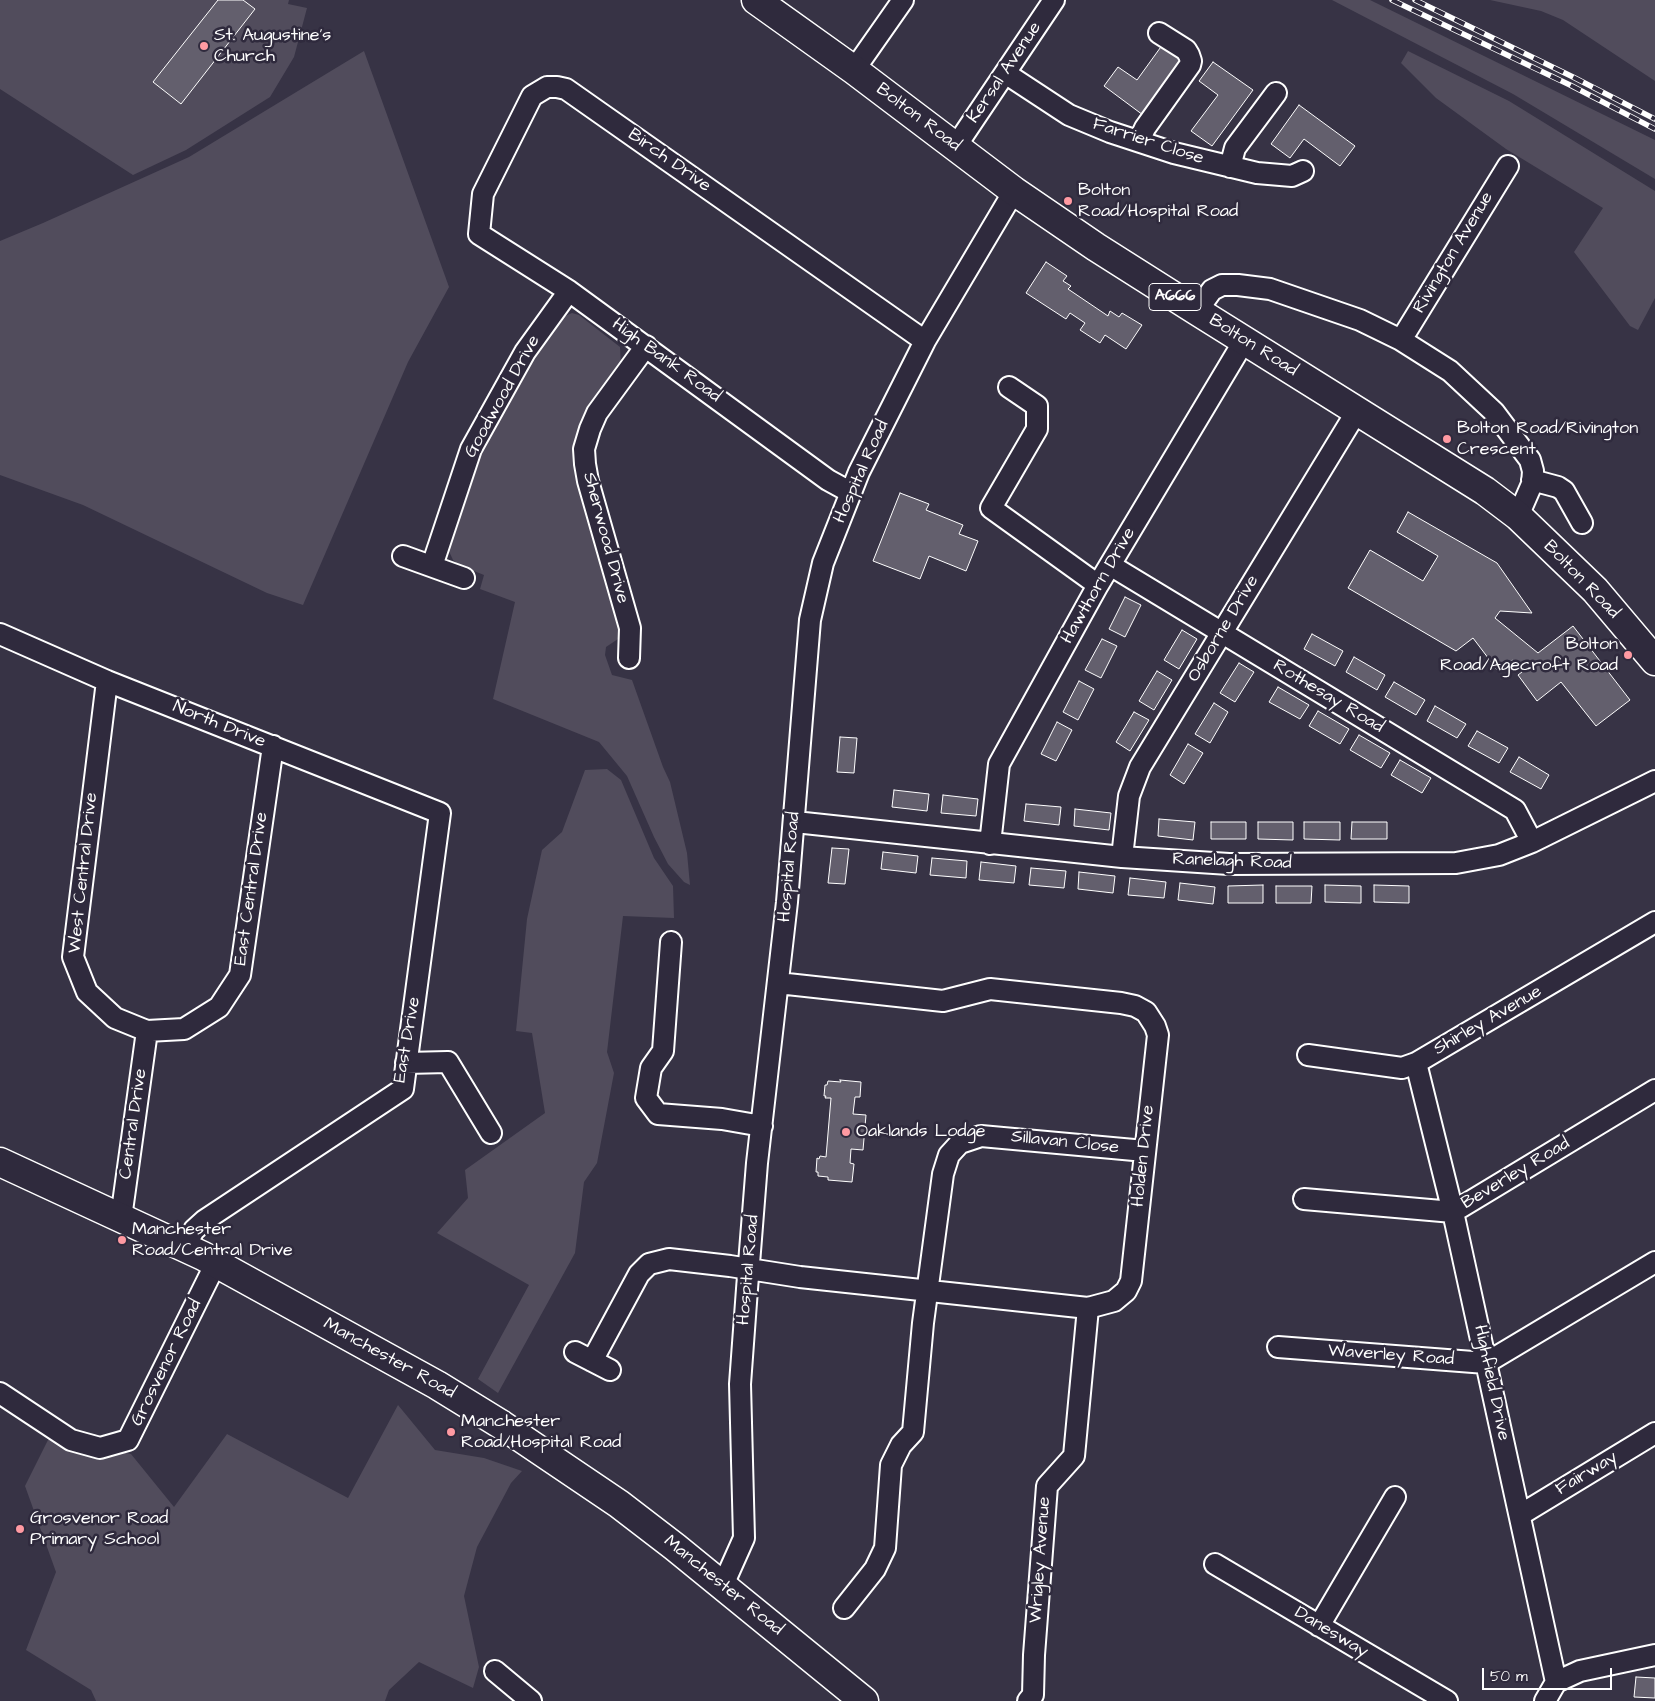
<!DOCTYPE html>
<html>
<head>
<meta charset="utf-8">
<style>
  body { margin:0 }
  #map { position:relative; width:1655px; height:1701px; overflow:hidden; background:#373345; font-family:"Architects Daughter",sans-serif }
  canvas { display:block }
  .scale { position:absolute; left:1482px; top:1668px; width:130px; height:22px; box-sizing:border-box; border:2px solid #fff; border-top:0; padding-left:6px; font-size:15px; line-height:18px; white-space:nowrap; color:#fff; -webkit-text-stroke:4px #2f2a3d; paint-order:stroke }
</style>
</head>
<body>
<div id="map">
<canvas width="1655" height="1701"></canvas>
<div class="scale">50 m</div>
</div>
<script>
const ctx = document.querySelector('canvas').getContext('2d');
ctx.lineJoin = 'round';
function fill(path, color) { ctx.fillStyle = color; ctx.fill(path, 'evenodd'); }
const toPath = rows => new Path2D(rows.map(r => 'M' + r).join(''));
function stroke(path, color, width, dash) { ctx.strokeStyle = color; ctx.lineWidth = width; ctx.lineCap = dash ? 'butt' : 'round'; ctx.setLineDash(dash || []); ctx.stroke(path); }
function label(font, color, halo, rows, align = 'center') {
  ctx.font = font + ' "Architects Daughter",sans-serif'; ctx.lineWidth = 5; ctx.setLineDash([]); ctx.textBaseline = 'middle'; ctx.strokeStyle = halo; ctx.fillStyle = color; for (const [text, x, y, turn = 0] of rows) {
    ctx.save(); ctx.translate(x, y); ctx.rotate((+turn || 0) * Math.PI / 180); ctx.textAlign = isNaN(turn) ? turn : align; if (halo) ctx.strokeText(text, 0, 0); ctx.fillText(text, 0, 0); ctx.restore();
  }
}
const green = toPath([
  [0,0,289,0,288,4,307,8,294,57,270,97,186,150,133,175,0,89],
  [1332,0,1370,0,1655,140,1655,179,1513,94],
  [1490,0,1655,0,1655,81,1563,20,1541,11],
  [364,51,449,287,408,362,303,605,267,593,83,505,0,475,0,241,43,223,189,157],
  [1408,51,1509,101,1655,191,1655,298,1638,330,1630,326,1574,252,1603,208,1506,149,1436,98,1401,63],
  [572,313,579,315,620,347,621,366,581,425,575,439,574,463,578,483,623,633,618,639,606,647,605,655,612,675,632,680,663,767,670,782,687,853,690,885,684,882,668,864,654,837,627,776,599,742,493,699,515,602,480,589,484,575,459,565,453,560,447,547,477,455,538,350,558,319],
  [607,769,621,780,654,858,673,886,674,918,623,916,607,1052,614,1073,597,1163,584,1182,575,1253,498,1393,478,1379,529,1285,437,1233,468,1198,465,1170,545,1113,532,1033,516,1031,527,919,542,850,562,832,585,770],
  [398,1405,435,1450,484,1458,522,1471,511,1483,477,1547,464,1596,479,1667,473,1688,419,1662,389,1690,385,1701,96,1701,91,1690,26,1650,56,1572,25,1486,49,1438,131,1454,174,1507,227,1434,348,1498]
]);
const building = toPath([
  [218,0,243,0,255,9,181,104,153,82,218,0],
  [1163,44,1184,59,1143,115,1104,86,1118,67,1137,80,1163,44],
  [1213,62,1253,90,1212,146,1191,131,1218,95,1199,81,1213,62],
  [1299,105,1355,146,1340,166,1304,139,1290,158,1271,144,1299,105],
  [1046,262,1067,276,1063,281,1071,286,1068,289,1108,316,1110,311,1119,317,1122,313,1142,325,1126,349,1105,335,1100,343,1080,330,1085,323,1070,313,1066,319,1026,293,1046,262],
  [900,493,929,504,926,510,963,525,959,534,978,541,966,571,929,556,920,579,873,561,900,493],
  [1408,512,1497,563,1532,613,1500,611,1495,618,1538,653,1573,626,1630,700,1596,726,1561,682,1537,701,1518,675,1522,672,1513,660,1498,671,1473,638,1456,651,1348,588,1370,550,1423,581,1438,556,1397,532,1408,512],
  [1125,597,1141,605,1125,637,1109,629,1125,597],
  [1182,630,1197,639,1179,669,1164,660,1182,630],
  [1312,634,1343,651,1335,666,1304,649,1312,634],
  [1102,639,1117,646,1101,678,1085,670,1102,639],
  [1354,657,1385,675,1377,690,1346,672,1354,657],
  [1239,663,1254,672,1235,702,1220,693,1239,663],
  [1157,671,1172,680,1154,710,1139,701,1157,671],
  [1079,681,1094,689,1078,720,1063,712,1079,681],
  [1394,682,1425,700,1416,715,1385,697,1394,682],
  [1278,687,1309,705,1300,719,1269,702,1278,687],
  [1214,703,1228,712,1210,743,1195,734,1214,703],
  [1435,706,1466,724,1457,738,1427,721,1435,706],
  [1318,711,1349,729,1340,744,1309,726,1318,711],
  [1134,712,1149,720,1130,751,1116,742,1134,712],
  [1057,722,1072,730,1056,761,1041,754,1057,722],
  [1477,731,1508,748,1499,763,1468,746,1477,731],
  [1359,735,1390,753,1381,768,1350,750,1359,735],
  [840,737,857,738,854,773,837,772,840,737],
  [1188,744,1203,753,1184,784,1170,775,1188,744],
  [1519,757,1549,775,1541,789,1510,772,1519,757],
  [1400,760,1431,778,1422,793,1391,775,1400,760],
  [894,790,929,794,927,811,892,807,894,790],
  [943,795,978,799,976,816,941,813,943,795],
  [1026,804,1061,807,1059,825,1024,821,1026,804],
  [1075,809,1111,813,1109,830,1074,826,1075,809],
  [1159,819,1195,822,1193,840,1158,836,1159,819],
  [1211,822,1246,822,1246,839,1211,839,1211,822],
  [1258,822,1293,822,1293,840,1258,839,1258,822],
  [1304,822,1340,822,1340,840,1304,839,1304,822],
  [1352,822,1387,822,1387,839,1351,839,1352,822],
  [832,848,849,849,845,884,828,883,832,848],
  [883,852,918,856,916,873,881,869,883,852],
  [932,858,967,861,966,878,930,875,932,858],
  [981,862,1016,866,1014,883,979,880,981,862],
  [1031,868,1066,871,1064,888,1029,885,1031,868],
  [1079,872,1115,876,1113,893,1078,889,1079,872],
  [1130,878,1166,882,1164,898,1128,895,1130,878],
  [1180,883,1215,887,1213,904,1178,900,1180,883],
  [1263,885,1263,903,1228,903,1228,886,1263,885],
  [1325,885,1361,886,1361,903,1325,902,1325,885],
  [1374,885,1409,886,1409,903,1374,902,1374,885],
  [1276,886,1312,886,1311,903,1276,903,1276,886],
  [840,1080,861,1082,860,1097,855,1097,853,1114,866,1115,863,1150,851,1149,850,1163,854,1164,852,1182,828,1180,828,1177,818,1176,818,1172,816,1172,817,1158,819,1159,820,1156,826,1157,831,1098,825,1098,826,1096,824,1096,825,1085,827,1085,828,1081,841,1082,840,1080],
  [1636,1677,1655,1678,1655,1698,1634,1697,1636,1677]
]);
const minor = toPath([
  [854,70,903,0],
  [1005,73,1069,115,1110,132,1174,153,1257,173,1292,176,1303,171],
  [1139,141,1145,128,1190,65,1191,61,1189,55,1186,50,1159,33],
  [956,146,1054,0],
  [1230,167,1235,148,1276,93],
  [1197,311,1212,290,1222,285,1238,285,1270,289,1360,320,1401,340,1450,371,1494,412,1530,460,1533,471,1532,484,1518,516],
  [1401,340,1508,166],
  [1009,387,1037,406,1037,429,991,508,1098,585],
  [1532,480,1558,487,1564,491,1582,523],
  [850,492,828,480,569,291,479,234,483,194,532,96,547,87,557,87,566,89,925,341],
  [403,556,464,578],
  [1110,565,1515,810,1532,842],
  [432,566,471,449,525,352,569,291],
  [0,634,107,681,440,813,403,1089,205,1220,194,1230,184,1248],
  [629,658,630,628,588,481,585,464,584,449,590,429,597,413,646,346],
  [107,681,73,957,87,992,115,1018,147,1031,184,1029,219,1007,240,975,273,746],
  [795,822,1122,857,1229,864,1456,863,1499,855,1532,842,1655,781],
  [990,844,999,764,1098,585,1244,341],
  [1122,857,1129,796,1140,767,1357,411],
  [671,942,663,1051,651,1068,646,1098,658,1114,722,1119,762,1126],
  [1308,1055,1402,1068,1416,1063,1655,922],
  [406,1063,448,1062,491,1133],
  [1416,1063,1453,1212,1556,1682,1545,1701],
  [1304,1199,1453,1212,1655,1090],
  [121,1218,147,1031],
  [1278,1347,1486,1363,1655,1262],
  [575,1352,610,1370],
  [592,1361,639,1274,649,1264,669,1259,730,1266,800,1277,1088,1308,1114,1301,1126,1291,1131,1281,1158,1035,1155,1026,1146,1012,1135,1006,1121,1003,990,989,943,1001,778,983],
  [0,1393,71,1440,100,1448,128,1440,216,1263],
  [1520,1515,1655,1433],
  [1215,1564,1447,1701],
  [723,1585,744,1538,740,1384,747,1289,757,1163,787,902,810,620,823,563,859,472,925,341,1014,191],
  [844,1608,875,1569,885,1548,891,1465,901,1445,913,1432,923,1323,943,1174,949,1155,960,1143,981,1136,1145,1151],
  [1319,1626,1395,1497],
  [495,1671,531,1701],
  [1556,1682,1580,1671,1655,1655],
  [1028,1701,1033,1695,1034,1655,1047,1486,1074,1456,1088,1308]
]);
const primary = toPath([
  [756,0,854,70,1014,191,1096,247,1197,311,1485,491,1518,516,1595,590,1655,661],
  [0,1162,203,1256,437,1385,502,1425,619,1504,675,1547,864,1701]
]);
const rail = toPath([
  [1392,0,1570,85,1655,129],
  [1415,0,1573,77,1655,119]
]);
const markers = [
  [204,46,5,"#ff9aa2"],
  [1068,201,5,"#ff9aa2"],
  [1447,439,5,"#ff9aa2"],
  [1628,655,5,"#ff9aa2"],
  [846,1132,5,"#ff9aa2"],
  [122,1240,5,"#ff9aa2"],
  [451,1432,5,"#ff9aa2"],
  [20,1529,5,"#ff9aa2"]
];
const shields = [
  [1175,297,52]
];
const shieldNames = [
  ["A666",1175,297]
];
const poiNames = [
  ["St. Augustine's",214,36],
  ["Church",214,57],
  ["Bolton",1078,191],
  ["Road/Hospital Road",1078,212],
  ["Bolton Road/Rivington",1457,429],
  ["Crescent",1457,450],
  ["Bolton",1618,645,"right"],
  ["Road/Agecroft Road",1618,666,"right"],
  ["Oaklands Lodge",856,1132],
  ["Manchester",132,1230],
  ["Road/Central Drive",132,1251],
  ["Manchester",461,1422],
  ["Road/Hospital Road",461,1443],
  ["Grosvenor Road",30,1519],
  ["Primary School",30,1540]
];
const streetNames = [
  ["Kersal Avenue",1005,73,-56],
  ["Bolton Road",918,118,37],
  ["Farrier Close",1148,142,18],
  ["Birch Drive",669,161,35],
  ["Rivington Avenue",1454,253,-59],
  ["Bolton Road",1253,346,32],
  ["High Bank Road",666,361,36],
  ["Goodwood Drive",503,397,-61],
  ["Hospital Road",862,472,-66],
  ["Sherwood Drive",605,538,75],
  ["Bolton Road",1581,580,46],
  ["Hawthorn Drive",1099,586,-60],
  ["Osborne Drive",1224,629,-59],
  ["Rothesay Road",1328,697,31],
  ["North Drive",219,725,22],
  ["Ranelagh Road",1232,862,2],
  ["Hospital Road",790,867,-85],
  ["West Central Drive",84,873,-84],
  ["East Central Drive",252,889,-82],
  ["Shirley Avenue",1488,1021,-30],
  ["East Drive",408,1040,-80],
  ["Central Drive",134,1124,-82],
  ["Sillavan Close",1065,1143,6],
  ["Holden Drive",1144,1156,-84],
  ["Beverley Road",1516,1174,-31],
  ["Hospital Road",749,1270,-85],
  ["Waverley Road",1391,1356,4],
  ["Manchester Road",389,1359,29],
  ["Grosvenor Road",167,1363,-64],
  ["Highfield Drive",1491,1383,78],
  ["Fairway",1587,1474,-31],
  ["Wrigley Avenue",1041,1560,-86],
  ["Manchester Road",723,1586,39],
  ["Danesway",1331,1633,31]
];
fill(green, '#514c5c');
fill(building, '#635f6d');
stroke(building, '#fff', 1);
stroke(minor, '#fff', 24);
stroke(primary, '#fff', 31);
stroke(minor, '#2f2a3d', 20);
stroke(primary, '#2f2a3d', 28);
stroke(rail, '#fff', 5.5);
stroke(rail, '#2f2a3d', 4, [11]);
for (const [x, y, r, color] of markers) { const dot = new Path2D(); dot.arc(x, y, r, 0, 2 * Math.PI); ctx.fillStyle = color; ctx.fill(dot); stroke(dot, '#2f2a3d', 2); }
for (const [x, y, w] of shields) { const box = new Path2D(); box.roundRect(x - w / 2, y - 13.5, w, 27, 4); ctx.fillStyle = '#2f2a3d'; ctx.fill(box); stroke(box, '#fff', 1); }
label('bold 16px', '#fff', null, shieldNames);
label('18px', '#fff', '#2f2a3d', poiNames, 'left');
label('18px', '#fff', '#2f2a3d', streetNames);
</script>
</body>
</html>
